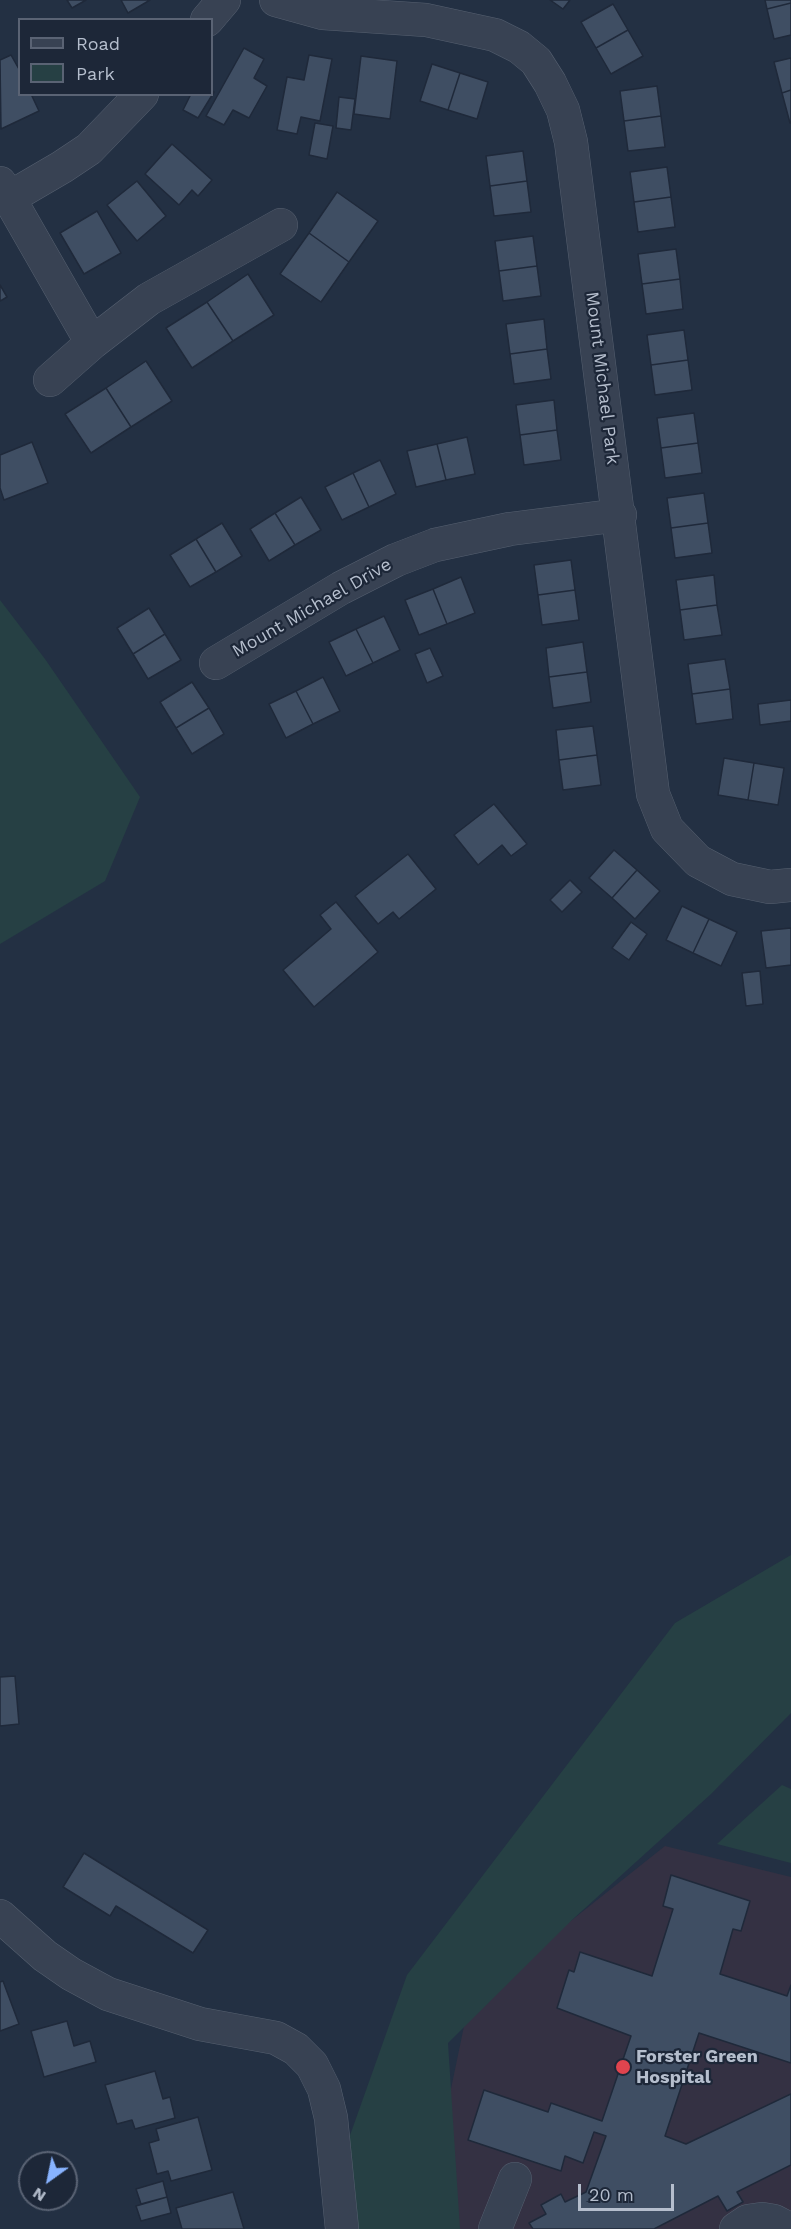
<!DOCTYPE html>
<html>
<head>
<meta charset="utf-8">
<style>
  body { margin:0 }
  #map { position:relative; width:791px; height:2229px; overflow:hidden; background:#233043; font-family:"Work Sans",sans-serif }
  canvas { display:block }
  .legend { position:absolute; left:18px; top:18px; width:195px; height:78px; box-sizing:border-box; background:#1d2738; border:2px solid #5a6374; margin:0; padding:8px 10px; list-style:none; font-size:18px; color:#b5becd }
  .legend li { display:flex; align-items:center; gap:12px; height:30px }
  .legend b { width:30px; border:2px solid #5a6374 }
  .north { position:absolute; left:18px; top:2151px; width:60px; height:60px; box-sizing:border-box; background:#1d2738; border:2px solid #5a6374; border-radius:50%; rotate:213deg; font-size:16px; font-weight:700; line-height:24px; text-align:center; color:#b5becd }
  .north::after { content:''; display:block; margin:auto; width:21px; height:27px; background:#88b3ff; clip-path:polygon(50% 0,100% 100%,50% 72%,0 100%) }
  .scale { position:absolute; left:578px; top:2184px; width:96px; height:27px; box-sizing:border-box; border:3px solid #b5becd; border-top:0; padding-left:8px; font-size:18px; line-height:21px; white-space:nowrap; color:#b5becd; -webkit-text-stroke:4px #1d2738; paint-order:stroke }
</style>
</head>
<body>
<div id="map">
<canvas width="791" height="2229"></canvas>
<ul class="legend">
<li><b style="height:8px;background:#384253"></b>Road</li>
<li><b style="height:16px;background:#264044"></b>Park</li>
</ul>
<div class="north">N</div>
<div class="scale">20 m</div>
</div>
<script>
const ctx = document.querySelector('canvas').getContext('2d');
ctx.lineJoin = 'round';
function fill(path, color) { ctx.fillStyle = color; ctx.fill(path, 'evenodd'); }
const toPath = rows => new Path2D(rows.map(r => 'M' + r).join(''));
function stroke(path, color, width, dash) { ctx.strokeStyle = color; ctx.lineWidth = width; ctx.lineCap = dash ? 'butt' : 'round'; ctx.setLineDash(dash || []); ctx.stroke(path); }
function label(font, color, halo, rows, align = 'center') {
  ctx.font = font + ' "Work Sans",sans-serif'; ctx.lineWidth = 4.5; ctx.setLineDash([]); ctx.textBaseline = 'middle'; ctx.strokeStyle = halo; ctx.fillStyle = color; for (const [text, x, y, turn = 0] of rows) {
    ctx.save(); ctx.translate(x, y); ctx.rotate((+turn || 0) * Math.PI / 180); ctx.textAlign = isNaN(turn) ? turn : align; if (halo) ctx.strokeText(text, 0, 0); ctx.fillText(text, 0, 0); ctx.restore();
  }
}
const medical = toPath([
  [665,1846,791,1877,791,2229,422,2229,469,2002]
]);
const green = toPath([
  [0,600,45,659,140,797,105,881,0,944],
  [791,1555,791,1713,711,1794,573,1919,448,2043,460,2229,354,2229,348,2141,407,1975,675,1623],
  [782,1785,791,1789,791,1863,717,1844]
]);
const building = toPath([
  [67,0,86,0,72,8,67,0],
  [121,0,150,0,128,13,121,0],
  [550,0,570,0,563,9,550,0],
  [765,0,791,0,791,3,767,9,765,0],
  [791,3,791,35,774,39,767,9,791,3],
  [613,4,628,30,596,48,581,22,613,4],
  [628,30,643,56,611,74,596,48,628,30],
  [244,48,264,59,254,78,267,86,249,118,233,110,224,125,206,116,244,48],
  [11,55,20,71,20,94,31,94,39,111,1,129,0,60,11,55],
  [309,55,332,59,320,121,301,117,297,134,277,130,287,77,304,80,309,55],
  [361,56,397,61,390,119,354,114,361,56],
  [791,58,791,90,782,93,774,62,791,58],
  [432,64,460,73,448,110,420,101,432,64],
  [460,73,488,82,477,119,448,110,460,73],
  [657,86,661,116,624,121,620,91,657,86],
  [791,90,791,123,790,123,782,93,791,90],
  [212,91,214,92,198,118,183,110,191,94,212,94,212,91],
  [339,97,355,99,351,130,336,128,339,97],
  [661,116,665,147,628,151,624,121,661,116],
  [315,123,333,126,327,159,309,155,315,123],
  [172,144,212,180,198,196,192,190,179,205,145,174,172,144],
  [523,151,527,181,490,186,486,156,523,151],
  [667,167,671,197,634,202,630,172,667,167],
  [137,181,166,216,137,241,107,205,137,181],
  [527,181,531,212,494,216,490,186,527,181],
  [337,192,378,221,349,262,309,233,337,192],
  [671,197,675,227,638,232,634,202,671,197],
  [97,211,121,253,84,274,60,233,97,211],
  [309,233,349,262,321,302,280,274,309,233],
  [533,236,537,266,499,271,495,241,533,236],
  [676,249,680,279,642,284,638,254,676,249],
  [537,266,541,296,503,301,499,271,537,266],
  [248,274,274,315,233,341,207,302,248,274],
  [680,279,683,309,646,314,642,284,680,279],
  [0,285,7,297,0,301,0,285],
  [207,302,233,341,192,368,166,328,207,302],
  [544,319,547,349,510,354,506,324,544,319],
  [684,330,688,360,651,365,647,335,684,330],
  [547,349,551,379,514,384,510,354,547,349],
  [688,360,692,390,655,395,651,365,688,360],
  [146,361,172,401,131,427,106,388,146,361],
  [106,388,131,427,91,453,65,414,106,388],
  [554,400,557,430,520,435,516,405,554,400],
  [694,413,698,443,661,448,657,418,694,413],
  [557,430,561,460,524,465,520,435,557,430],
  [467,437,475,474,446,480,437,444,467,437],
  [32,442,48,483,4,500,0,488,0,455,32,442],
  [698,443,702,473,665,478,661,448,698,443],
  [437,444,446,480,416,487,407,451,437,444],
  [380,460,396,494,369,507,353,473,380,460],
  [353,473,369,507,342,520,325,487,353,473],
  [704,493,708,523,671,528,667,498,704,493],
  [301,497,321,530,295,545,275,513,301,497],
  [275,513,295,545,269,561,250,529,275,513],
  [222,523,242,556,216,572,196,539,222,523],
  [708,523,712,553,675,558,671,528,708,523],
  [196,539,216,572,190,587,170,555,196,539],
  [571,560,575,590,538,595,534,565,571,560],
  [714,575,717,605,680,610,676,580,714,575],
  [461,577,475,613,447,624,433,589,461,577],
  [433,589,447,624,419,635,405,600,433,589],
  [575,590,579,620,542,625,538,595,575,590],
  [717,605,722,635,684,640,680,610,717,605],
  [149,608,165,634,133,654,117,628,149,608],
  [384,616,400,650,373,663,356,629,384,616],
  [356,629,373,663,346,676,329,642,356,629],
  [165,634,181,660,148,679,133,654,165,634],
  [583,642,587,672,549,677,546,648,583,642],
  [430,648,443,676,427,683,415,654,430,648],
  [725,659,730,689,692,694,688,664,725,659],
  [587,672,591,702,553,708,549,677,587,672],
  [323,677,340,711,313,724,296,691,323,677],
  [192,682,209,708,176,728,160,702,192,682],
  [730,689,733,719,696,724,692,694,730,689],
  [296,691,313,724,286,738,269,704,296,691],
  [791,700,791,721,760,725,758,704,791,700],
  [209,708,224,734,192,754,176,728,209,708],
  [593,726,597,755,559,760,556,730,593,726],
  [597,755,601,785,563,790,559,760,597,755],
  [724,758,754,763,748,800,718,795,724,758],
  [754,763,784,768,778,805,748,800,754,763],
  [494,804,527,844,511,856,502,845,478,865,454,835,494,804],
  [614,850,637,870,612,898,589,878,614,850],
  [408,854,436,889,399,919,393,912,378,924,355,896,408,854],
  [637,870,660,891,635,919,612,898,637,870],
  [570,880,582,892,562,912,550,900,570,880],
  [336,902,378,952,314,1007,283,970,331,929,320,915,336,902],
  [682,906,709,919,693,953,666,940,682,906],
  [709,919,737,932,721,966,693,953,709,919],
  [631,922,647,934,629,960,612,948,631,922],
  [791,928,791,965,766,968,761,931,791,928],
  [760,971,763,1004,746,1006,742,973,760,971],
  [15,1676,19,1724,0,1726,0,1677,15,1676],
  [84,1853,208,1930,193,1953,116,1906,110,1916,63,1887,84,1853],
  [671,1875,750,1901,741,1931,733,1929,720,1974,787,1996,791,1985,791,2063,699,2033,665,2136,686,2144,791,2094,791,2165,737,2192,743,2202,727,2211,718,2196,654,2229,533,2229,529,2223,546,2214,541,2205,561,2194,565,2202,586,2192,606,2136,594,2132,583,2163,565,2156,561,2171,468,2140,484,2090,548,2112,551,2103,602,2121,631,2036,557,2008,569,1970,574,1972,580,1952,652,1976,673,1909,663,1906,671,1875],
  [3,1981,19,2024,0,2031,0,1982,3,1981],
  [67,2021,74,2046,90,2041,96,2062,44,2077,31,2031,67,2021],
  [155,2071,163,2099,170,2097,175,2118,135,2129,132,2120,117,2124,105,2085,155,2071],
  [198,2117,212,2170,171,2181,168,2171,157,2174,149,2143,159,2140,156,2129,198,2117],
  [163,2181,167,2197,141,2204,136,2189,163,2181],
  [233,2192,244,2229,182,2229,176,2208,233,2192],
  [167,2197,171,2213,141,2221,136,2206,167,2197]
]);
const minor = toPath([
  [276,0,323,13,426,20,495,35,519,47,536,61,550,83,563,110,571,142,653,794,667,829,698,861,732,879,770,887,791,885],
  [207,20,224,0],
  [0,183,9,198,62,167,89,149,142,94],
  [9,198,92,343],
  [50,380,92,343,149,299,281,225],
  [216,663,341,588,396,560,435,545,510,529,620,515],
  [0,1916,45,1956,71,1974,108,1994,200,2024,276,2038,296,2049,312,2065,324,2089,331,2118,342,2229],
  [495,2229,515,2179],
  [736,2229,748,2221,762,2219,774,2221,789,2229]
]);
const markers = [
  [623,2067,8,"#e0444e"]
];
const streetNames = [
  ["Mount Michael Park",602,378,83],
  ["Mount Michael Drive",312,608,-30]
];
const poiNames = [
  ["Forster Green",636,2057],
  ["Hospital",636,2078]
];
fill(medical, '#343143');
fill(green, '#264044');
fill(building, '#3f4e63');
stroke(building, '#1f293a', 1.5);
stroke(minor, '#566070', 34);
stroke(minor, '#384253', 33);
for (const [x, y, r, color] of markers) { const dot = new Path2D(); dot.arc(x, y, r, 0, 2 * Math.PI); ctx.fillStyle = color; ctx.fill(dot); stroke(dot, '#1d2738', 2); }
label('18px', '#b5becd', '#1d2738', streetNames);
label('bold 18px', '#b5becd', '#1d2738', poiNames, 'left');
</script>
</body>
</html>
